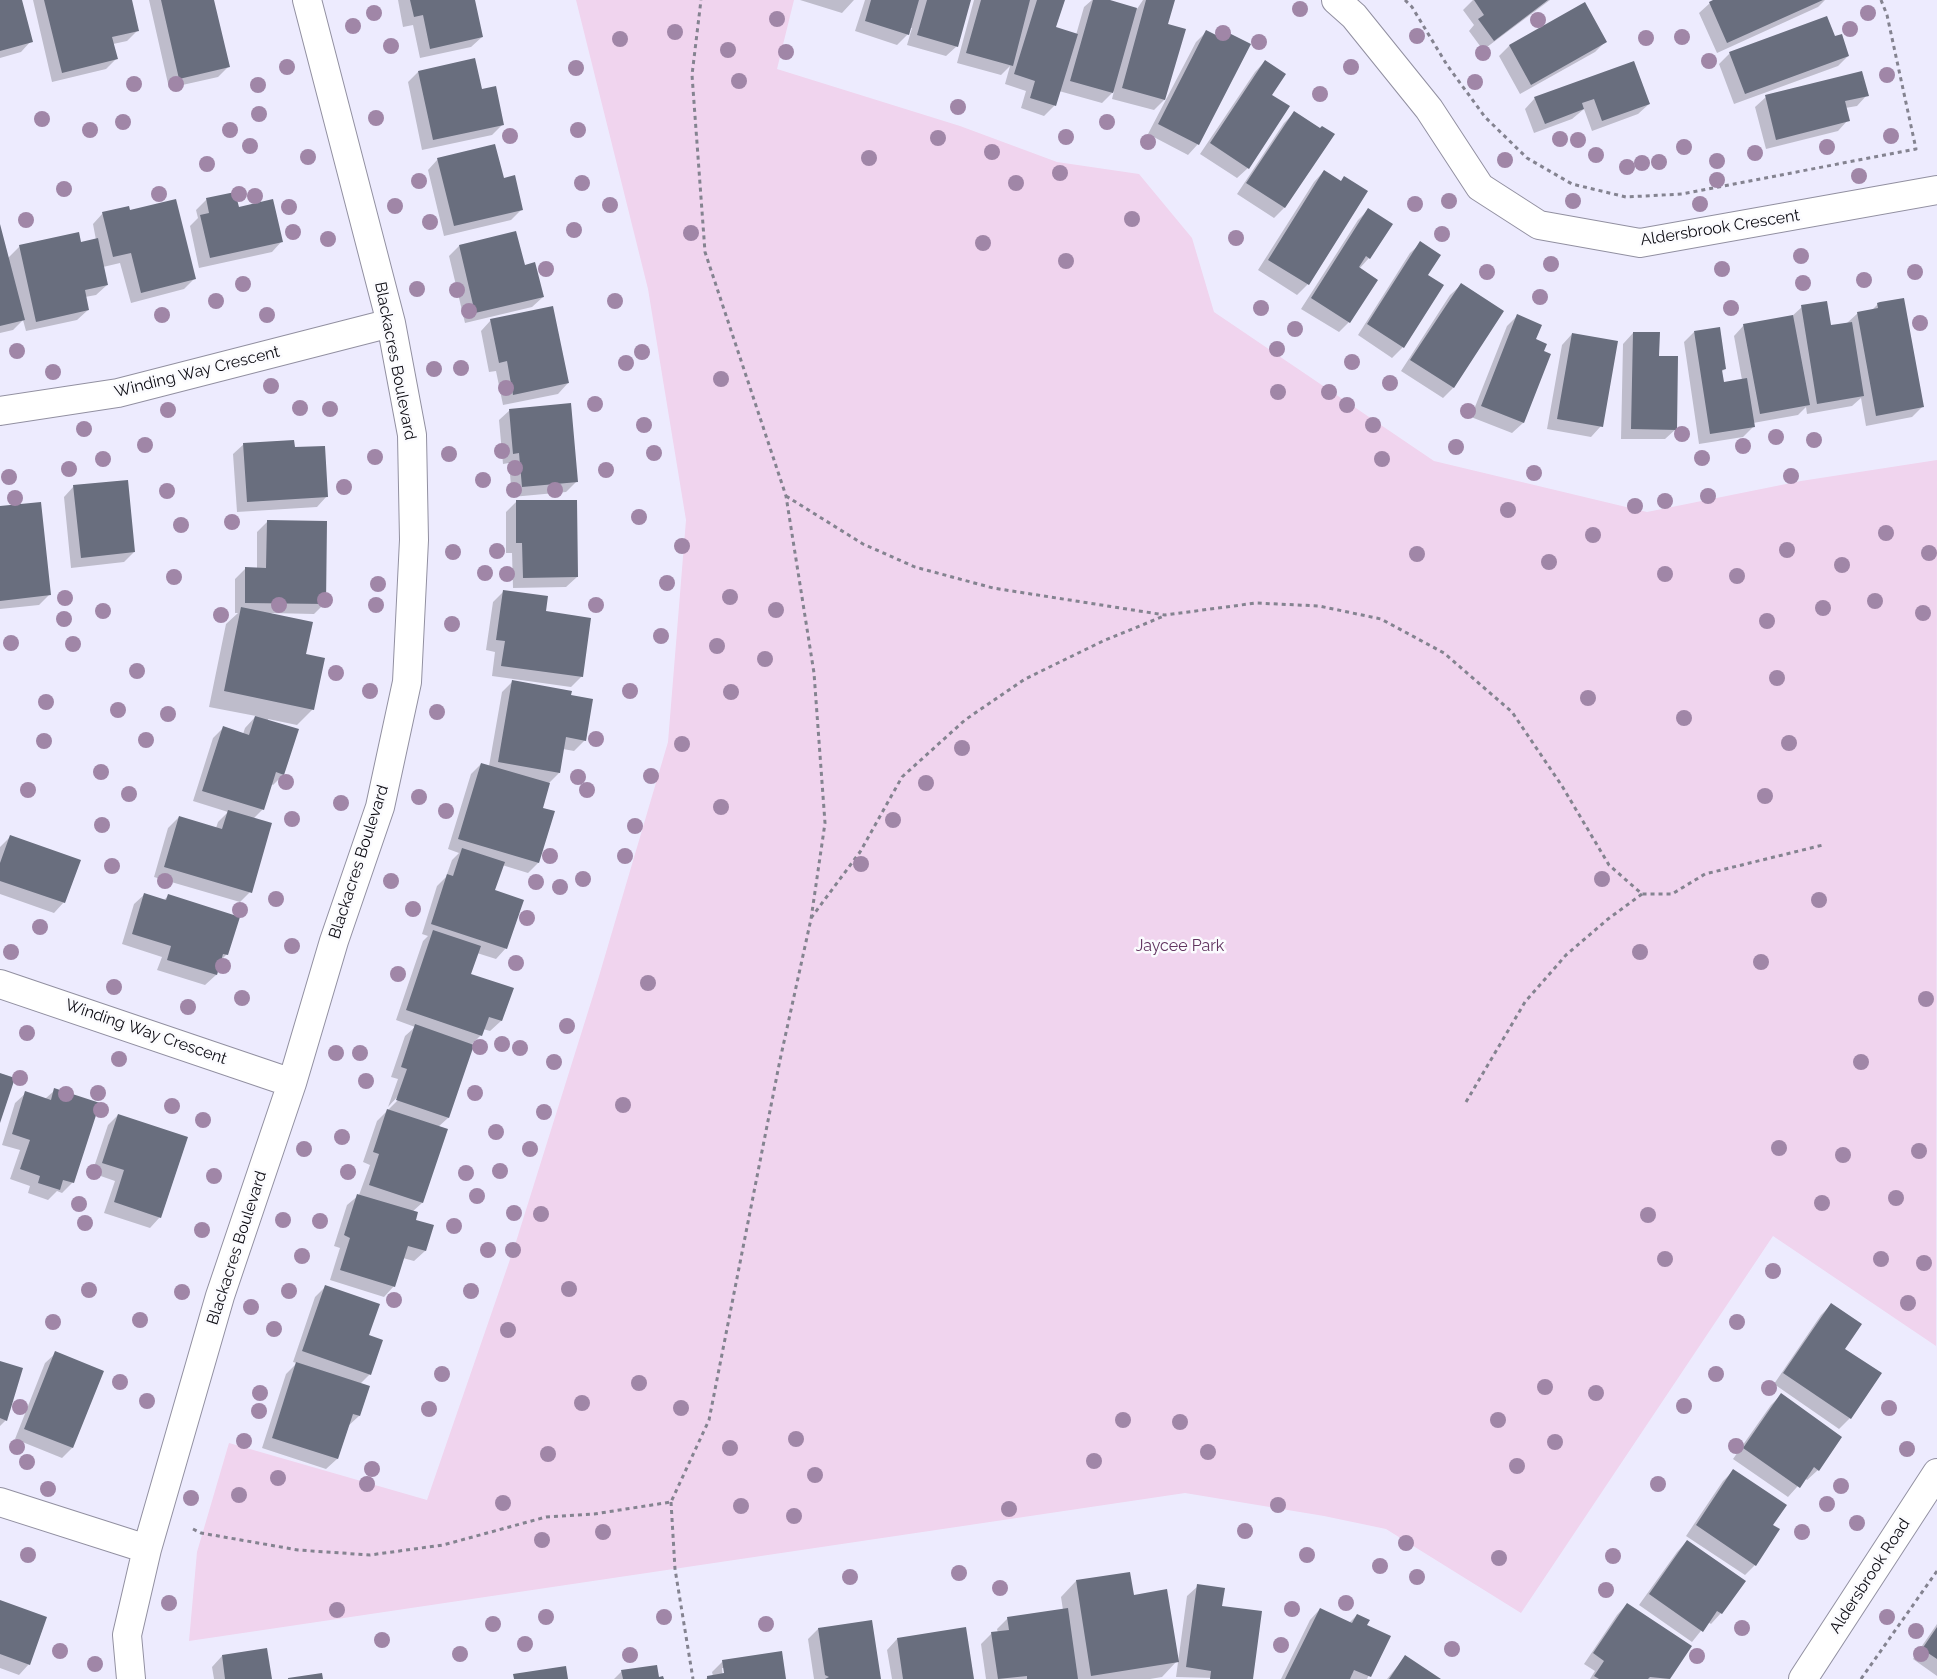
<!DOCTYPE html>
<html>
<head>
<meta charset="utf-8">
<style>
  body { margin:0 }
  canvas { display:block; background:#edebfe }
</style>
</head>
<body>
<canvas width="1937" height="1679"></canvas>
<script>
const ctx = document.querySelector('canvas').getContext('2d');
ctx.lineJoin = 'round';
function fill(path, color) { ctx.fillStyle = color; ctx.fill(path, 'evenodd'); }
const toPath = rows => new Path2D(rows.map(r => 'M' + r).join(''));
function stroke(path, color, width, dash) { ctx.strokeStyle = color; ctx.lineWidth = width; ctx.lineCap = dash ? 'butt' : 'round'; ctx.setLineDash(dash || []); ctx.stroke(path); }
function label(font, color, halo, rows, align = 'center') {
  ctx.font = font + ' Raleway,sans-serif'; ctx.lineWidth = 5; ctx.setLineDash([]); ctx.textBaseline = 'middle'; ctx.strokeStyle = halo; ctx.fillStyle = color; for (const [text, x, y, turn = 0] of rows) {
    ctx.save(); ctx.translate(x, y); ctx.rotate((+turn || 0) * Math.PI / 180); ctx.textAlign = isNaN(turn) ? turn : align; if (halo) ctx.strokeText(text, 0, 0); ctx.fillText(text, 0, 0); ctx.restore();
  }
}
const green = toPath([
  [576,0,794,0,777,69,960,126,1057,162,1139,174,1192,238,1214,312,1434,461,1647,512,1801,481,1937,460,1936,1346,1773,1236,1521,1613,1386,1529,1324,1516,1185,1493,189,1641,197,1552,229,1443,427,1500,515,1245,597,983,668,742,686,520,648,289]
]);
const shadow = toPath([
  [0,0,20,0,31,41,21,52,0,58],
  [33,0,130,0,138,30,127,41,113,44,116,59,106,69,52,82],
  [149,0,213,0,228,67,218,77,169,88],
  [398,0,474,0,482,37,471,47,420,58,413,25,403,27],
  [800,0,854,0,842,13],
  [865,0,970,0,957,46,946,56,907,45,912,28,910,28,908,34,897,45,855,31],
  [974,0,1064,0,1055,28,1076,35,1084,7,1092,0,1106,0,1137,9,1143,0,1172,0,1166,25,1184,29,1164,100,1154,110,1112,99,1114,91,1102,103,1059,91,1054,106,1044,116,1021,108,1026,91,1005,84,1010,66,1001,75,957,63],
  [1473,0,1550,0,1483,50,1469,31,1474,25,1463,10],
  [1716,0,1825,0,1818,7,1717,53,1699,13,1710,3],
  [1585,4,1605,42,1595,52,1520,94,1499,56,1509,46],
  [1206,32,1222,40,1228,34,1198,144,1188,155,1148,134,1196,42],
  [1834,38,1848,56,1838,66,1734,104,1719,64,1730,53],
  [1265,61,1271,95,1248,168,1237,178,1200,154,1255,72],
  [1633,62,1649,104,1638,114,1592,131,1584,109,1572,119,1534,133,1525,109,1535,98],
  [418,72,503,124,492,135,422,150,408,82],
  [1867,95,1857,106,1845,108,1848,120,1838,131,1766,149,1755,107,1766,97],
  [1294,113,1320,130,1333,134,1284,208,1274,218,1237,194,1284,123],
  [438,159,503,179,522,209,511,220,444,236,428,170],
  [1324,171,1341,182,1366,191,1308,284,1297,295,1258,270,1314,182],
  [207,199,238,208,282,241,272,252,199,268,190,226,198,218,196,210],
  [1368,210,1369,258,1359,269,1349,322,1339,332,1301,309,1358,220],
  [129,212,195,278,184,289,131,303,120,263,103,267,107,285,96,295,85,297,88,310,77,320,26,331,23,320,13,330,0,333,0,228,8,258,20,246,80,244,96,240,93,224,103,213],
  [1421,243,1427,276,1442,286,1403,347,1392,358,1358,335,1410,253],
  [459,246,524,266,543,297,532,307,465,323,449,256],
  [1461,285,1502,312,1453,388,1443,398,1401,371,1450,295],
  [1878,304,1922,407,1912,417,1866,426,1861,398,1852,406,1807,414,1806,407,1798,415,1753,423,1753,427,1743,437,1699,444,1684,342,1694,332,1725,369,1721,372,1723,384,1742,380,1734,336,1744,325,1791,317,1802,307,1830,327,1847,323,1858,313,1871,311],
  [1517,316,1534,340,1523,423,1512,433,1471,417,1507,326],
  [491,320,568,383,558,394,503,405,496,371,489,372,481,331],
  [1633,333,1676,429,1665,439,1621,439,1623,344],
  [1572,334,1601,426,1591,437,1547,429,1562,345],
  [510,410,577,481,566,492,512,497,509,463,503,464,499,420],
  [244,444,293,449,327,496,317,507,237,512,233,454],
  [74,486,134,552,124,562,71,568,64,497],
  [517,501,577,577,566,587,513,588,512,553,506,553,506,512],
  [0,508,49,595,39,605,0,609],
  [268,521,325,603,314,614,271,613,305,655,313,709,297,725,268,719,283,775,273,785,271,784,263,809,253,819,250,892,240,902,154,877,168,828,179,817,216,828,218,822,228,812,193,801,213,738,223,728,243,734,245,728,256,716,209,707,226,624,238,613,235,613,235,579,246,568,257,569,257,532],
  [504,591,545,613,582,676,571,687,492,676,495,652,486,650,493,602],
  [513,681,570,696,585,740,574,751,563,749,559,773,549,783,541,809,538,863,528,873,502,865,494,891,506,948,496,959,477,953,469,974,512,989,501,1021,490,1031,483,1029,481,1035,471,1045,448,1118,438,1127,422,1203,412,1212,415,1221,433,1226,425,1251,414,1261,403,1258,394,1286,384,1297,330,1280,340,1248,334,1246,347,1205,359,1195,370,1165,363,1162,377,1121,401,1097,399,1095,388,1107,398,1079,391,1077,405,1036,415,1027,396,1020,423,941,428,936,422,934,437,886,446,877,452,860,459,853,448,849,471,774,481,764,489,766,502,692],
  [10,837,64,902,54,913,0,894,0,847],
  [145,894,164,900,168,896,227,954,219,962,216,975,205,985,157,970,162,957,122,944,134,904],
  [55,1090,73,1182,62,1193,57,1191,48,1200,28,1193,30,1186,10,1179,20,1150,2,1145,15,1103,26,1093,45,1099],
  [118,1115,160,1217,150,1228,104,1213,115,1181,92,1173,108,1125],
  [325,1287,368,1336,370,1374,360,1384,368,1387,359,1416,347,1427,337,1459,326,1469,262,1448,286,1374,297,1363,293,1362,315,1297],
  [1831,1305,1843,1349,1880,1374,1850,1418,1839,1429,1774,1384,1821,1315],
  [56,1353,72,1448,62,1458,15,1439,45,1363],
  [0,1362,6,1420,0,1426],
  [1781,1395,1841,1437,1818,1470,1807,1480,1805,1478,1788,1497,1733,1459,1771,1405],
  [1733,1471,1772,1525,1755,1565,1745,1575,1686,1536,1723,1481],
  [1687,1541,1744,1581,1721,1613,1711,1624,1708,1622,1692,1642,1639,1605,1677,1552],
  [1076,1581,1133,1596,1177,1661,1162,1677,1150,1679,986,1679,981,1644,992,1633,998,1633,997,1629,1008,1618,1063,1610,1061,1597],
  [1198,1586,1221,1607,1252,1679,1176,1677,1187,1596],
  [0,1602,29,1664,19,1675,0,1668],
  [1627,1604,1690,1647,1669,1679,1590,1679,1595,1671,1584,1664,1617,1615],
  [1320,1609,1349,1623,1357,1615,1365,1625,1389,1637,1367,1679,1281,1679,1310,1620],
  [871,1621,880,1679,814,1679,808,1639,818,1629],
  [1937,1624,1937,1676,1913,1659],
  [897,1639,973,1679,892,1679,887,1650],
  [222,1656,270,1679,214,1679,212,1667],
  [1405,1657,1438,1679,1387,1679],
  [723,1661,785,1679,726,1679,724,1668,722,1668,723,1679,705,1679,713,1676,712,1672],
  [622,1671,658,1678,662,1679,614,1679]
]);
const building = toPath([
  [0,0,22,0,33,42,0,51],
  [44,0,132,0,139,31,112,37,118,59,62,73],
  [161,0,214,0,230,67,179,79],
  [410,0,475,0,483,37,430,49,423,15,414,17],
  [871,0,919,0,909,35,865,21],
  [927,0,971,0,958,47,917,35],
  [981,0,1030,0,1013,66,966,53],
  [1037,0,1065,0,1056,27,1078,34,1056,106,1030,98,1035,81,1014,74],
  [1093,0,1110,0,1137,8,1113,93,1070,81],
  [1146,0,1175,0,1168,24,1186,29,1165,100,1122,88],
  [1474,0,1548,0,1494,41,1478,19,1484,15],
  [1713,0,1823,0,1727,43,1709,2],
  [1585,2,1607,42,1531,85,1509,45],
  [1827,16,1835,36,1842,34,1849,56,1745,94,1729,52],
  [1206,30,1224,39,1227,32,1251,44,1199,145,1158,124],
  [475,58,482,89,496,86,504,125,433,140,418,71],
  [1265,60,1286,74,1272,95,1290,106,1249,169,1210,143],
  [1634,61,1650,104,1602,121,1594,99,1582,103,1584,109,1545,124,1534,97],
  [1862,71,1869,96,1845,101,1850,121,1776,140,1765,95],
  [1294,111,1320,128,1322,126,1335,134,1285,208,1246,183],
  [495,144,504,178,515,175,523,210,454,226,437,158],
  [1324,170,1341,181,1344,176,1368,191,1309,285,1268,260],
  [235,192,239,207,273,199,283,242,210,258,200,215,209,213,206,198],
  [176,199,196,279,141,293,131,253,113,257,102,212,129,206,130,210],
  [1368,208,1393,224,1370,259,1366,256,1359,267,1378,280,1350,323,1311,298],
  [0,224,25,320,0,326],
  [516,231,525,265,535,262,544,297,475,313,459,245],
  [79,232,81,242,98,238,108,285,85,290,89,310,36,322,19,245],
  [1420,241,1441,255,1428,275,1444,285,1404,348,1367,324],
  [1461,283,1504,311,1454,388,1410,360],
  [1904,298,1924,407,1876,416,1857,312,1878,308,1877,303,1880,302],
  [1827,301,1831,325,1852,322,1864,396,1817,404,1801,305],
  [553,306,569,383,513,395,507,361,499,363,490,319],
  [1517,314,1542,325,1536,339,1547,344,1544,351,1551,354,1524,423,1481,406],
  [1793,315,1810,405,1760,414,1743,324],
  [1720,327,1726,369,1722,370,1724,382,1747,378,1755,427,1710,434,1694,331],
  [1633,332,1660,332,1659,356,1678,356,1677,430,1631,429],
  [1572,333,1618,341,1603,427,1557,419],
  [571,403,578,482,522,487,519,453,513,454,509,409],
  [294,440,295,447,325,446,328,497,247,502,243,443],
  [128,480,135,552,81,558,73,485],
  [516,500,577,500,578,577,523,578,522,543,516,543],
  [41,502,51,595,0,601,0,506],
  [267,520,327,521,326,604,245,603,245,567,266,568],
  [503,590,548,596,546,611,591,618,583,677,501,666,505,641,496,640],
  [241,607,313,622,306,654,325,658,314,710,224,691],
  [512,680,572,691,571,695,593,699,586,741,566,737,560,773,498,762],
  [255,716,299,729,284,775,276,772,264,810,202,791,223,726,249,735],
  [481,763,550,783,543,808,555,811,539,863,458,839],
  [228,810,272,823,252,893,164,867,179,816,222,829],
  [10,835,81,860,65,903,0,881,0,863],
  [462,848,505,862,495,890,524,900,507,949,431,924,447,874,453,876],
  [144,893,166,900,168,894,240,917,228,955,223,954,217,975,167,960,171,946,132,934],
  [433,930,481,946,471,974,514,988,502,1021,489,1017,482,1036,406,1010],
  [415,1024,474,1045,449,1118,396,1100,407,1069,401,1067],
  [0,1073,15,1078,0,1123],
  [54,1088,100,1103,74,1183,63,1180,60,1190,38,1183,40,1176,20,1169,30,1140,12,1134,25,1091,51,1100],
  [387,1109,448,1129,423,1203,369,1185,379,1154,373,1152],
  [118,1114,188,1137,161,1218,114,1202,124,1170,102,1163],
  [357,1194,418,1212,416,1220,434,1225,426,1251,408,1246,395,1287,340,1270,350,1238,344,1235],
  [325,1285,380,1304,369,1335,383,1340,371,1375,302,1351],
  [1831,1303,1862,1324,1845,1349,1882,1373,1851,1419,1783,1373],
  [55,1351,104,1371,73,1448,24,1429],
  [0,1361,23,1368,7,1421,0,1418],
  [296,1362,370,1386,360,1416,353,1414,338,1459,272,1438],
  [1781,1393,1842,1437,1819,1471,1814,1467,1800,1488,1743,1448],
  [1733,1469,1787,1505,1773,1525,1780,1529,1756,1566,1696,1525],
  [1687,1540,1746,1581,1722,1614,1717,1611,1703,1632,1649,1594],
  [1130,1572,1134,1595,1167,1589,1179,1662,1091,1676,1076,1580],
  [1197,1584,1225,1588,1222,1606,1262,1611,1253,1679,1210,1679,1211,1671,1186,1667],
  [0,1600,47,1617,30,1665,0,1654],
  [1627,1603,1692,1646,1670,1679,1650,1677,1648,1679,1599,1679,1594,1676,1604,1661,1593,1653],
  [1068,1608,1078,1679,1027,1679,1027,1676,998,1679,991,1632,1009,1630,1007,1617],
  [1320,1608,1352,1623,1357,1614,1370,1620,1367,1625,1391,1636,1371,1677,1354,1670,1350,1679,1285,1679],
  [872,1620,881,1679,825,1679,829,1677,825,1675,818,1628],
  [966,1627,974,1679,903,1679,897,1638],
  [1937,1627,1937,1659,1922,1649],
  [267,1648,272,1679,225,1679,222,1655],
  [782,1651,786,1679,707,1679,707,1676,724,1673,722,1660],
  [1405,1655,1441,1679,1389,1679],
  [657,1665,659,1677,663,1676,664,1679,623,1679,621,1670],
  [566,1666,568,1679,514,1679,513,1674],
  [322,1673,323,1679,288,1679,288,1678]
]);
const path = toPath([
  [1405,0,1412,7,1447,65,1485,117,1527,158,1572,184,1626,197,1682,194,1916,149,1887,15,1881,0],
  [786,496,863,544,915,567,993,588,1165,615,1256,603,1319,606,1381,619,1444,653,1512,712,1562,786,1609,865,1642,894,1672,894,1705,874,1823,845],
  [811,918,860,852,902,777,965,720,1025,679,1103,641,1164,616],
  [1466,1102,1525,1002,1566,955,1608,919,1642,894],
  [671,1502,675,1569,693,1679],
  [193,1529,201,1533,298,1550,370,1555,443,1545,546,1517,594,1514,671,1502,709,1420,780,1060,811,919,825,823,814,673,786,496,705,252,692,75,701,0],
  [1861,1679,1937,1571]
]);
const minor = toPath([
  [1336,0,1354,16,1429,109,1480,187,1539,225,1640,243,1937,190],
  [0,411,118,393,391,323],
  [0,984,292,1083],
  [0,1502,147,1549],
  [131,1679,127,1635,147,1549,220,1296,292,1083,334,941,380,807,407,682,414,540,412,435,391,323,307,0],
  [1803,1679,1937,1473]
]);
const trees = [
  [1300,9],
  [374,13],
  [1868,13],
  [777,19],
  [1538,20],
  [353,26],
  [1850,29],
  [675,32],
  [1223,33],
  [1417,36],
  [1682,37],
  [1646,38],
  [620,39],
  [1259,42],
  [391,46],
  [728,50],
  [786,52],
  [1483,53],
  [1709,61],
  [287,67],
  [1351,67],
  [576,68],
  [1887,75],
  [739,81],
  [1475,82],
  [134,84],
  [176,84],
  [258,85],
  [1320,94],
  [958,107],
  [259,114],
  [376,118],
  [42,119],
  [123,122],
  [1107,122],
  [90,130],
  [230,130],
  [578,130],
  [510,136],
  [1891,136],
  [1066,137],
  [938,138],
  [1560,139],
  [1578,140],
  [1148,142],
  [250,146],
  [1684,147],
  [1827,147],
  [992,152],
  [1755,153],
  [1596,155],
  [308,157],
  [869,158],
  [1505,160],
  [1717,161],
  [1659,162],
  [1642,163],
  [207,164],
  [1627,167],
  [1060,173],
  [1859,176],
  [1717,180],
  [419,181],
  [582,183],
  [1016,183],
  [64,189],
  [159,194],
  [239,194],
  [255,196],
  [1449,201],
  [1573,201],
  [1415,204],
  [1700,204],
  [610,205],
  [395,206],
  [289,207],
  [1132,219],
  [26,220],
  [430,222],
  [574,230],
  [293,232],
  [691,233],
  [1442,234],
  [1236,238],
  [328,239],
  [983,243],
  [1801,256],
  [1066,261],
  [1551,264],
  [546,269],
  [1722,269],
  [1487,272],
  [1915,272],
  [1864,280],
  [1803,283],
  [243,284],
  [417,289],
  [457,290],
  [1540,297],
  [216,301],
  [615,301],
  [1261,308],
  [1731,308],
  [469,311],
  [162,315],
  [267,315],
  [1920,323],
  [1295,329],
  [1277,349],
  [17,351],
  [642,352],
  [1352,362],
  [626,363],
  [461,368],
  [434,369],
  [53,372],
  [721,379],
  [1390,383],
  [271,386],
  [506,388],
  [1278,392],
  [1329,392],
  [595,404],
  [1347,405],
  [300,408],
  [330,409],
  [168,410],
  [1468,411],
  [644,425],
  [1373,425],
  [84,429],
  [1682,434],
  [1776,437],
  [1814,440],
  [145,445],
  [1743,446],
  [1456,447],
  [502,451],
  [654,453],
  [449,454],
  [375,457],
  [1702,458],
  [103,459],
  [1382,459],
  [515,468],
  [69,469],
  [606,470],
  [1534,473],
  [1791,476],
  [9,477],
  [483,480],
  [344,487],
  [514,490],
  [555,490],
  [167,491],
  [1708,496],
  [15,498],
  [1665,501],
  [1635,506],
  [1508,510],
  [639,517],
  [232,522],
  [181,525],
  [1886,533],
  [1593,535],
  [682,546],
  [1787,550],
  [497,551],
  [453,552],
  [1929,553],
  [1417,554],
  [1549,562],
  [1842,565],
  [485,573],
  [507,574],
  [1665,574],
  [1737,576],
  [174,577],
  [667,583],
  [378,584],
  [730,597],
  [65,598],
  [325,600],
  [1875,601],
  [279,605],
  [376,605],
  [596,605],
  [1823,608],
  [776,610],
  [103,611],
  [1923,613],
  [221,615],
  [64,619],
  [1767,621],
  [452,624],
  [661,636],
  [11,643],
  [73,644],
  [717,646],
  [765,659],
  [137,671],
  [336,673],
  [1777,678],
  [370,691],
  [630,691],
  [731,692],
  [1588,698],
  [46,702],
  [118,710],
  [437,712],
  [168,714],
  [1684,718],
  [596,739],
  [146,740],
  [44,741],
  [1789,743],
  [682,744],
  [962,748],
  [101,772],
  [651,776],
  [578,777],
  [286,782],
  [926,783],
  [28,790],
  [587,790],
  [129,794],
  [1765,796],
  [419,797],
  [341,803],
  [721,807],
  [446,811],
  [292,819],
  [893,820],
  [102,825],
  [635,826],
  [550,856],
  [625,856],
  [861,864],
  [112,866],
  [583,879],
  [1602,879],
  [165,881],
  [391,881],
  [536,882],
  [560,887],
  [276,899],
  [1819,900],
  [413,909],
  [240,910],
  [527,918],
  [40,927],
  [292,946],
  [11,952],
  [1640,952],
  [1761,962],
  [516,963],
  [223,966],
  [398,974],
  [648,983],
  [114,987],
  [242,998],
  [1926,999],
  [188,1007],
  [567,1026],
  [27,1033],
  [502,1044],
  [480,1047],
  [520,1048],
  [336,1053],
  [360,1053],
  [119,1059],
  [554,1062],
  [1861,1062],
  [20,1078],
  [366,1081],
  [98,1093],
  [475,1093],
  [66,1094],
  [623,1105],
  [172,1106],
  [101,1110],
  [544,1112],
  [203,1120],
  [496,1132],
  [342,1137],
  [1779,1148],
  [304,1149],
  [530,1149],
  [1919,1151],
  [1843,1155],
  [500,1171],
  [94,1172],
  [348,1172],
  [466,1173],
  [214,1176],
  [477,1196],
  [1896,1198],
  [1822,1203],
  [79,1204],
  [514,1213],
  [541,1214],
  [1648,1215],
  [283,1220],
  [320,1221],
  [85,1223],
  [454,1226],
  [202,1230],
  [488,1250],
  [513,1250],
  [302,1256],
  [1665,1259],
  [1881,1259],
  [1924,1263],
  [1773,1271],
  [569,1289],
  [89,1290],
  [289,1291],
  [471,1291],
  [182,1292],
  [394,1300],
  [1908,1303],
  [251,1307],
  [140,1320],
  [53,1322],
  [1737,1322],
  [274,1329],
  [508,1330],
  [442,1374],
  [1716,1374],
  [120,1382],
  [639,1383],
  [1545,1387],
  [1769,1388],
  [260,1393],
  [1596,1393],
  [147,1401],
  [582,1403],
  [1684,1406],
  [20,1407],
  [681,1408],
  [1889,1408],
  [429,1409],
  [259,1411],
  [1123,1420],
  [1498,1420],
  [1180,1422],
  [796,1439],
  [244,1441],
  [1555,1442],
  [1736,1446],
  [17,1447],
  [730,1448],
  [1907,1449],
  [1208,1452],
  [548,1454],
  [1094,1461],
  [27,1462],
  [1517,1466],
  [372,1469],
  [815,1475],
  [278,1478],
  [367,1484],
  [1658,1484],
  [1841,1486],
  [48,1489],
  [239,1495],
  [191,1498],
  [503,1503],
  [1827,1504],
  [1278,1505],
  [741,1506],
  [1009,1509],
  [794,1516],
  [1857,1523],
  [1245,1531],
  [603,1532],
  [1802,1532],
  [542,1540],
  [1406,1543],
  [28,1555],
  [1307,1555],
  [1613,1556],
  [1499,1558],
  [1380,1566],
  [959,1573],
  [850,1577],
  [1417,1577],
  [1000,1588],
  [1606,1590],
  [169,1603],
  [1346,1603],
  [1292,1609],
  [337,1610],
  [546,1617],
  [664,1617],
  [1887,1617],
  [493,1624],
  [766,1624],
  [1742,1628],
  [1916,1631],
  [382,1640],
  [525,1644],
  [1281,1645],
  [1452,1649],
  [60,1651],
  [460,1654],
  [1921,1654],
  [630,1655],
  [1697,1656],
  [95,1664]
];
const streetNames = [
  ["Aldersbrook Crescent",1720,228,-9],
  ["Blackacres Boulevard",395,361,79],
  ["Winding Way Crescent",197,372,-14],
  ["Blackacres Boulevard",359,862,-72],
  ["Winding Way Crescent",146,1032,19],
  ["Blackacres Boulevard",237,1248,-72],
  ["Aldersbrook Road",1870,1576,-57]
];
const parkNames = [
  ["Jaycee Park",1180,946]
];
fill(green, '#f0d4ee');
fill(shadow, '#0003');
fill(building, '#696e7e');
stroke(minor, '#9290a1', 30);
stroke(path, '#848390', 3, [4, 4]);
stroke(minor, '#fff', 28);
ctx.fillStyle = '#a086a7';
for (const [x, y] of trees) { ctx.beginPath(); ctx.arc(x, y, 8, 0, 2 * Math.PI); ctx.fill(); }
label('16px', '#0b0a11', '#fbfbfe', streetNames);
label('16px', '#61335f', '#fbfbfe', parkNames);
</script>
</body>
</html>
